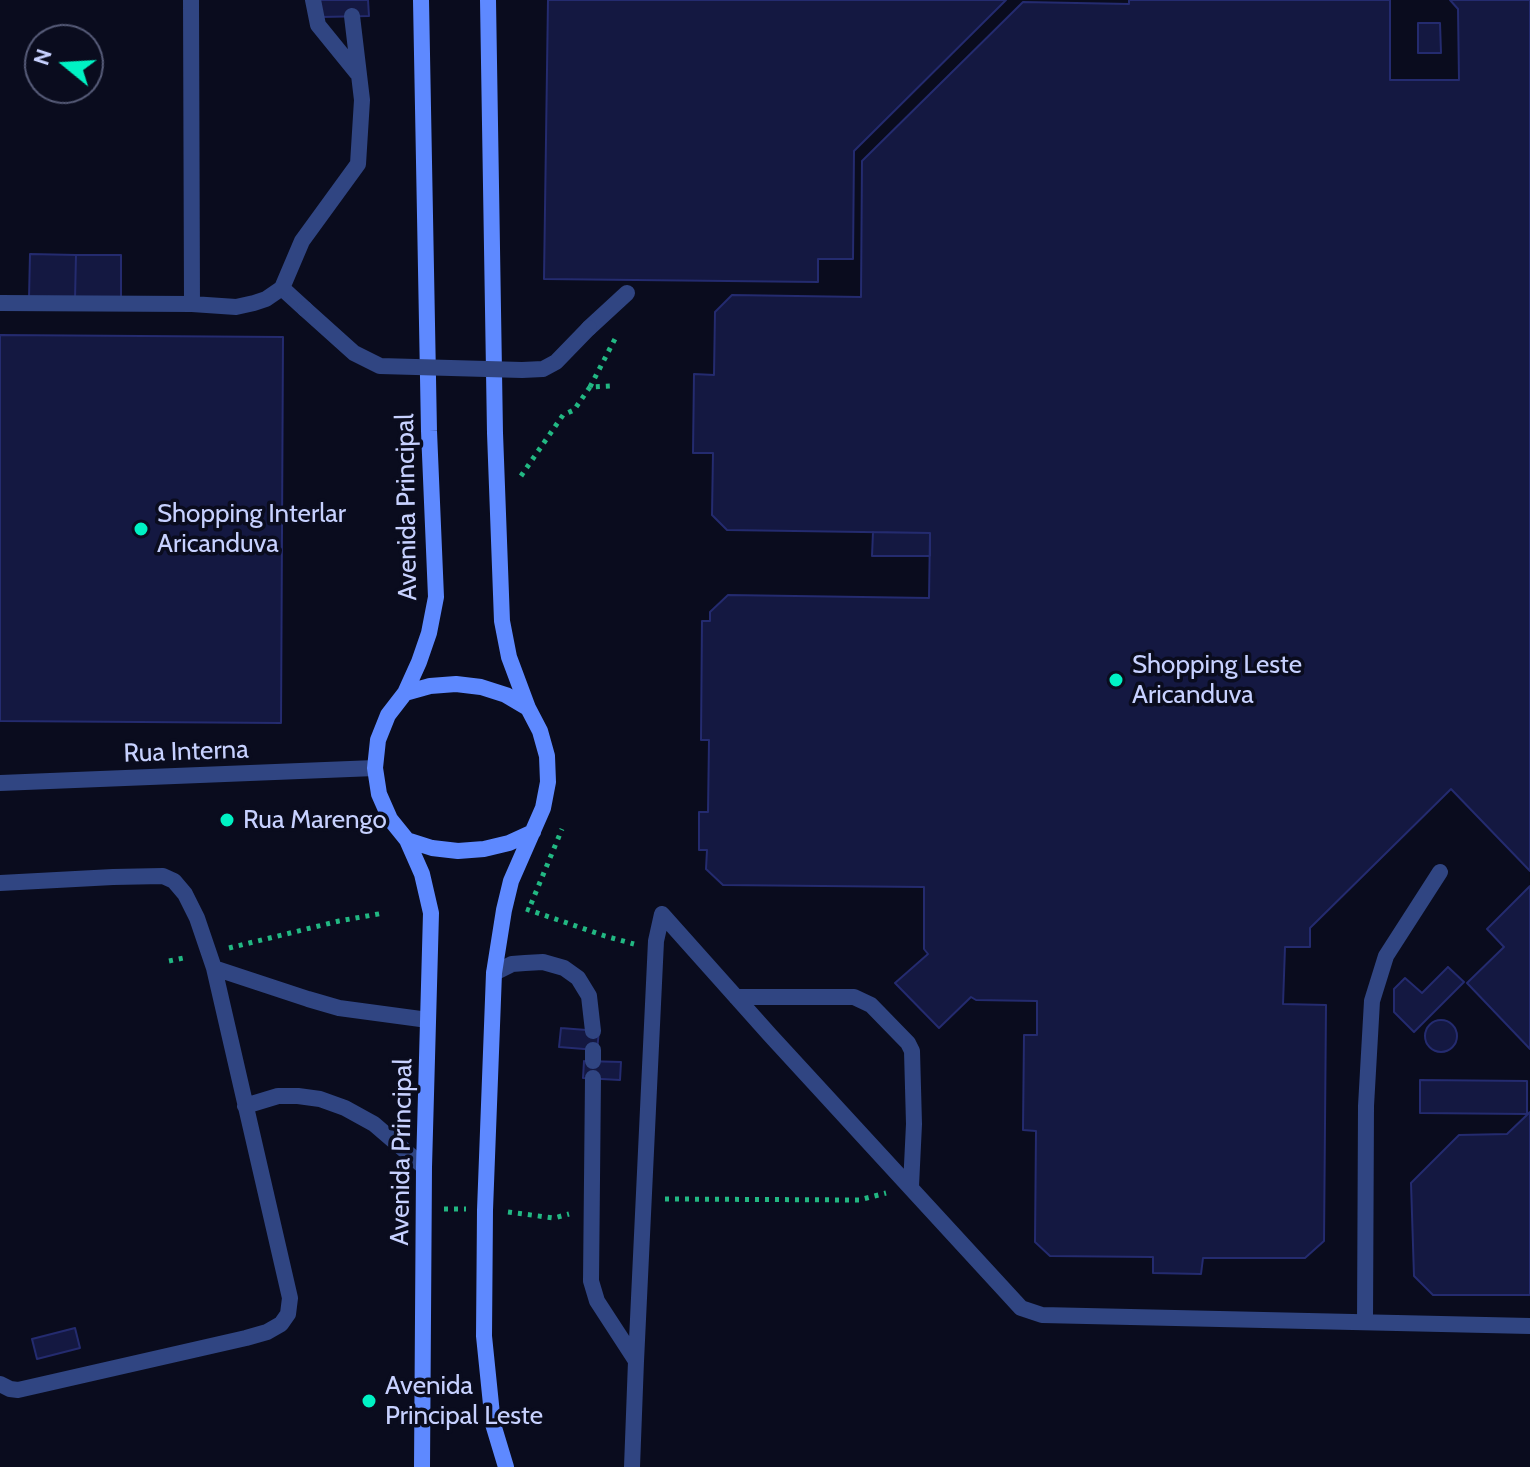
<!DOCTYPE html>
<html>
<head>
<meta charset="utf-8">
<style>
  body { margin:0 }
  #map { position:relative; width:1530px; height:1467px; overflow:hidden; background:#0a0c1e; font-family:Cabin,sans-serif }
  canvas { display:block }
  .north { position:absolute; left:24px; top:24px; width:80px; height:80px; box-sizing:border-box; background:#0a0c1e; border:2px solid #565b78; border-radius:50%; rotate:288deg; font-size:22px; font-weight:700; line-height:32px; text-align:center; color:#c7d1ff }
  .north::after { content:''; display:block; margin:auto; width:28px; height:36px; background:#00f2c4; clip-path:polygon(50% 0,100% 100%,50% 72%,0 100%) }
</style>
</head>
<body>
<div id="map">
<canvas width="1530" height="1467"></canvas>
<div class="north">N</div>
</div>
<script>
const ctx = document.querySelector('canvas').getContext('2d');
ctx.lineJoin = 'round';
function fill(path, color) { ctx.fillStyle = color; ctx.fill(path, 'evenodd'); }
const toPath = rows => new Path2D(rows.map(r => 'M' + r).join(''));
function stroke(path, color, width, dash) { ctx.strokeStyle = color; ctx.lineWidth = width; ctx.lineCap = dash ? 'butt' : 'round'; ctx.setLineDash(dash || []); ctx.stroke(path); }
function label(font, color, halo, rows, align = 'center') {
  ctx.font = font + ' Cabin,sans-serif'; ctx.lineWidth = 7; ctx.setLineDash([]); ctx.textBaseline = 'middle'; ctx.strokeStyle = halo; ctx.fillStyle = color; for (const [text, x, y, turn = 0] of rows) {
    ctx.save(); ctx.translate(x, y); ctx.rotate((+turn || 0) * Math.PI / 180); ctx.textAlign = isNaN(turn) ? turn : align; if (halo) ctx.strokeText(text, 0, 0); ctx.fillText(text, 0, 0); ctx.restore();
  }
}
const building = toPath([
  [320,0,368,0,369,16,321,17,320,0],
  [548,0,1006,0,854,151,853,259,818,259,818,282,544,279,548,0],
  [1129,0,1390,0,1390,80,1459,80,1458,9,1450,0,1530,0,1530,871,1451,789,1310,928,1310,947,1285,947,1283,1004,1326,1005,1324,1241,1305,1258,1203,1258,1201,1274,1153,1273,1153,1257,1050,1256,1035,1242,1036,1131,1023,1130,1024,1035,1037,1035,1037,1001,976,1000,971,997,939,1028,895,983,928,954,924,949,924,887,723,885,706,869,707,850,699,850,699,812,708,812,709,740,701,740,702,621,710,621,710,612,728,595,929,598,930,533,727,530,712,515,713,453,693,453,694,374,714,375,715,312,732,295,861,297,862,161,1023,2,1129,4,1129,0],
  [1418,23,1440,23,1441,53,1418,53,1418,23],
  [30,254,76,255,75,299,29,298,30,254],
  [76,255,121,255,121,299,75,299,76,255],
  [0,335,283,337,281,723,0,721,0,335],
  [873,532,930,533,930,556,872,556,873,532],
  [1530,886,1530,1049,1467,983,1504,947,1487,929,1530,886],
  [1448,967,1464,982,1414,1032,1394,1012,1394,989,1405,978,1422,993,1448,967],
  '1425 1036a16 16 0 1 1 32 0a16 16 0 1 1-32 0Z',
  [561,1028,599,1031,597,1050,559,1047,561,1028],
  [584,1061,621,1062,620,1080,583,1078,584,1061],
  [1420,1080,1527,1081,1527,1114,1420,1113,1420,1080],
  [1530,1112,1530,1295,1433,1295,1414,1276,1411,1183,1459,1135,1507,1134,1530,1112],
  [75,1328,80,1348,37,1359,32,1339,75,1328]
]);
const path = toPath([
  [590,387,617,335],
  [521,476,563,415,574,410,590,387,610,386],
  [531,904,562,829],
  [526,909,605,936,634,944],
  [229,948,339,921,384,913],
  [169,961,188,957],
  [665,1199,859,1200,886,1193],
  [444,1209,466,1209],
  [508,1212,554,1218,569,1214]
]);
const lane = toPath([
  [191,0,192,304],
  [313,0,318,25,357,73],
  [282,288,305,309],
  [0,303,192,304,236,307,254,303,266,299,282,288,302,241,358,164,362,100,352,16],
  [589,328,627,293],
  [0,783,375,768],
  [0,883,113,877,163,876,174,881,185,894,197,918,214,968,290,1298,288,1314,281,1324,267,1332,246,1338,18,1390,10,1389,0,1384],
  [662,914,770,1035,1021,1308,1042,1315,1530,1326],
  [214,968,308,999,339,1008,428,1020],
  [494,973,512,964,525,963,543,962,564,968,578,978,589,996,593,1031],
  [736,997,854,997,871,1005,908,1043,912,1051,914,1124,911,1186],
  [593,1050,593,1061],
  [593,1078,591,1281,597,1301,636,1361,632,1467],
  [245,1106,278,1096,298,1096,320,1099,345,1108,374,1124,424,1167],
  [1365,1322,1366,1106,1372,1001,1386,956,1440,872],
  [636,1361,656,941,662,914]
]);
const secondary = toPath([
  [421,0,429,431,436,597,429,633,419,662,405,693,388,715,378,740,375,768,379,794,390,819,407,840,422,874,431,913,424,1167,422,1467],
  [488,0,495,433,502,621,509,657,528,708,540,731,547,756,548,782,543,808,511,881,504,910,494,973,485,1210,484,1336,493,1424,506,1467],
  [405,693,430,686,456,684,481,687,506,695,528,708],
  [407,840,432,848,458,851,484,849,509,843,533,832]
]);
const laneBridge = toPath([
  [305,309,354,353,380,366,522,370,543,369,556,362,589,328]
]);
const markers = [
  [141,529,8,"#00f2c4"],
  [1116,680,8,"#00f2c4"],
  [227,820,8,"#00f2c4"],
  [369,1401,8,"#00f2c4"]
];
const streetNames = [
  ["Avenida Principal",407,507,-91],
  ["Rua Interna",186,752,-2],
  ["Avenida Principal",402,1152,-89]
];
const poiNames = [
  ["Shopping Interlar",157,514],
  ["Aricanduva",157,544],
  ["Shopping Leste",1132,665],
  ["Aricanduva",1132,695],
  ["Rua Marengo",243,820],
  ["Avenida",385,1386],
  ["Principal Leste",385,1416]
];
fill(building, '#141841');
stroke(building, '#242b6f', 2);
stroke(path, '#22b883', 5, [4, 6]);
stroke(lane, '#304582', 16);
stroke(secondary, '#5e89ff', 16);
stroke(laneBridge, '#304582', 16);
for (const [x, y, r, color] of markers) { const dot = new Path2D(); dot.arc(x, y, r, 0, 2 * Math.PI); ctx.fillStyle = color; ctx.fill(dot); stroke(dot, '#0a0c1e', 3); }
label('26px', '#c7d1ff', '#0a0c1e', streetNames);
label('26px', '#c7d1ff', '#0a0c1e', poiNames, 'left');
</script>
</body>
</html>
